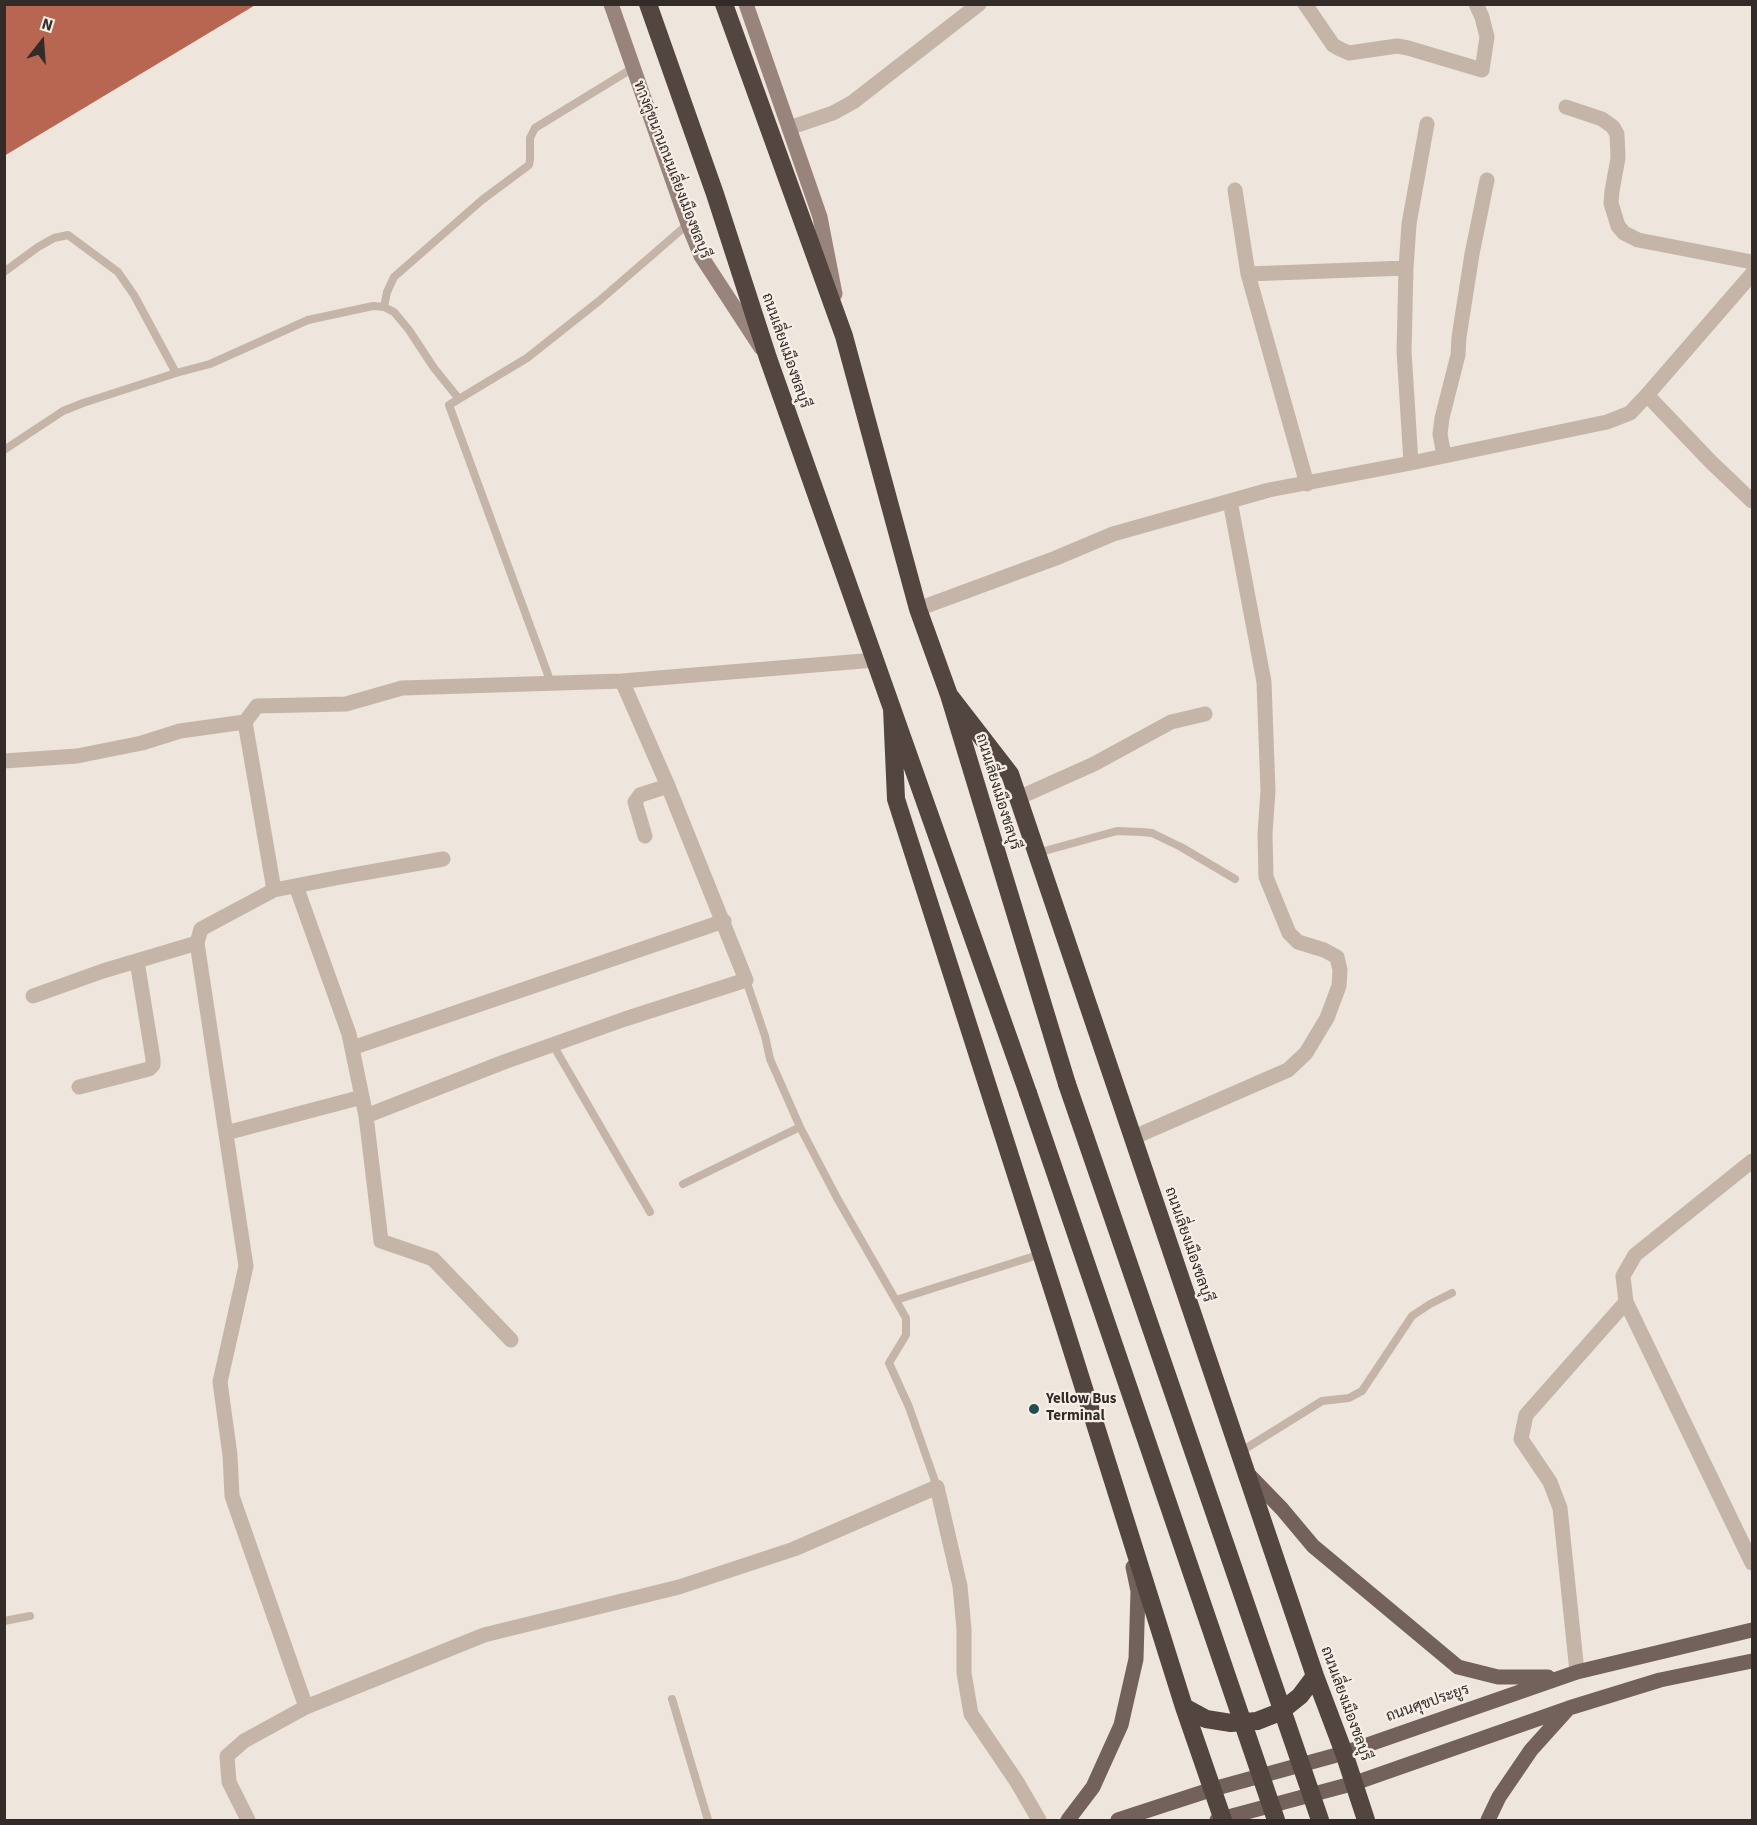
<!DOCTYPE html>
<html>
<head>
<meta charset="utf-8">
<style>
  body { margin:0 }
  #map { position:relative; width:1757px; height:1825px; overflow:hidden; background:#eee5dc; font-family:"Source Sans 3",sans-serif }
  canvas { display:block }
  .frame { position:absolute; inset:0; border:6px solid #332b28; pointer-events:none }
  .north { position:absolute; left:12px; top:12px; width:60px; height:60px; -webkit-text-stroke:4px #f7efe7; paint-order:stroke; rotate:17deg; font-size:16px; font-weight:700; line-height:24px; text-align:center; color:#332b28 }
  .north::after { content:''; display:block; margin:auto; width:21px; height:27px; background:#332b28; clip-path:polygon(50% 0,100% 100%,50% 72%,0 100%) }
</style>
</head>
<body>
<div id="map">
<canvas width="1757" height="1825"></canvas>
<div class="frame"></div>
<div class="north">N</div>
</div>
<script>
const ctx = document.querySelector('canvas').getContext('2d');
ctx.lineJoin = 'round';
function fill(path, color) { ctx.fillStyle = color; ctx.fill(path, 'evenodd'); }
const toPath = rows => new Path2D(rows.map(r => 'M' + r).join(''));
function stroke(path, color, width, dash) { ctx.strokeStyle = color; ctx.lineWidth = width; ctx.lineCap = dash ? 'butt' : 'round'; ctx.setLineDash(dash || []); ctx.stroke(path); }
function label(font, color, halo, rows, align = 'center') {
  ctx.font = font + ' "Source Sans 3",Sarabun,sans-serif'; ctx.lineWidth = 4.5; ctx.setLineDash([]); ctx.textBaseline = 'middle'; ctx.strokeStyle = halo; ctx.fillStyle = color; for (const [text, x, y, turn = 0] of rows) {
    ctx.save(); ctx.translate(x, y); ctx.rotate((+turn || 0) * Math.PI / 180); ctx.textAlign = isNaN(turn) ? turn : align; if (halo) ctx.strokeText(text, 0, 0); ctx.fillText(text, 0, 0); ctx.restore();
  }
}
const building = toPath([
  [4,4,257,4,4,156]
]);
const lane = toPath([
  [4,272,38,247,54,238,68,235,118,272,134,295,176,373],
  [384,307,387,292,394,277,482,200,529,165,530,160,530,138,535,128,633,68],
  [4,450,63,411,83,403,176,373,210,364,308,320,373,306,384,307,394,312,409,330,434,368,459,399],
  [551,683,449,405,527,358,599,301,688,224],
  [1037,853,1117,831,1141,832,1152,833,1181,847,1235,879],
  [746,980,765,1036,770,1059,800,1127,837,1198,906,1318,906,1335,889,1363,909,1407,937,1487],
  [553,1045,650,1212],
  [683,1184,800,1127],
  [896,1300,1041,1254],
  [1240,1452,1322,1401,1349,1398,1362,1391,1412,1316,1430,1304,1452,1293],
  [4,1621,30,1616],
  [672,1699,708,1820]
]);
const street = toPath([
  [1305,4,1333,45,1340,49,1349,53,1397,46,1408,48,1482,70,1487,37,1482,17,1476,4],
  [1566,107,1602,119,1613,127,1617,134,1618,158,1612,191,1611,203,1618,226,1624,233,1638,240,1752,262],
  [789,128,833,113,853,102,979,4],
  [1235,190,1248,274,1406,268],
  [1248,274,1307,484],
  [1647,395,1711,462,1752,501],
  [1444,456,1440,434,1442,418,1458,355,1459,337,1472,254,1487,180],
  [1411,463,1404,351,1406,268,1409,224,1427,124],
  [918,609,1056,558,1113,534,1269,490,1411,463,1607,422,1630,413,1647,395,1752,274],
  [4,761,77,756,142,743,180,731,245,722],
  [1018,798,1094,764,1171,722,1205,714],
  [645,836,635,802,640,795,668,786],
  [296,886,349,1034,366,1116,381,1241,433,1259,511,1340],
  [274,890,245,722,257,706,346,704,402,688,622,681,875,660],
  [33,996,103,971,197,943],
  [352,1048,724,921],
  [79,1087,149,1069,153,1065,153,1059,137,961],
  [366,1116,504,1062,625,1019,746,980,668,786,622,681],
  [226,1133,362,1097],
  [1132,1138,1288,1070,1306,1053,1327,1018,1339,986,1340,970,1337,957,1324,950,1298,942,1289,933,1266,877,1265,834,1268,791,1264,682,1230,501],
  [1752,1161,1635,1255,1623,1276,1626,1302,1752,1563],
  [1577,1672,1560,1508,1550,1482,1521,1439,1526,1415,1626,1302],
  [306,1707,232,1496,230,1455,220,1382,246,1266,197,943,201,929,274,890,341,877,443,859],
  [248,1820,229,1782,227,1756,244,1741,306,1707,484,1635,679,1587,794,1549,937,1487,960,1586,964,1629,964,1673,971,1714,1017,1782,1039,1820]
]);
const secondary = toPath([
  [611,4,688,224,701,256,761,348],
  [746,4,820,217,835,294]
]);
const primary = toPath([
  [1247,1473,1282,1509,1313,1546,1458,1667,1498,1677,1548,1677],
  [1068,1820,1093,1787,1121,1725,1136,1659,1138,1591,1133,1567],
  [1118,1820,1213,1789,1344,1753,1577,1672,1752,1630],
  [1217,1820,1355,1783,1569,1708,1660,1680,1752,1661],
  [1488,1820,1499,1797,1531,1750,1567,1710]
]);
const highway = toPath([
  [648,4,715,194,768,358,1028,1093],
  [724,4,844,336,918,609,949,695,1067,1084],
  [949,695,1010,774,1315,1676,1344,1753,1366,1820],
  [892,708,896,799,1064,1325,1184,1707,1223,1820],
  [1184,1707,1206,1719,1231,1723,1257,1721,1280,1712,1300,1696,1315,1676]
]);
const highwayBridge = toPath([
  [1067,1084,1320,1820],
  [1028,1093,1276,1820]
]);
const markers = [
  [1034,1409,6,"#234e4f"]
];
const streetNames = [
  ["ทางคู่ขนานถนนเลี่ยงเมืองชลบุรี",671,170,69],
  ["ถนนเลี่ยงเมืองชลบุรี",785,351,71],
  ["ถนนเลี่ยงเมืองชลบุรี",997,792,73],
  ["ถนนเลี่ยงเมืองชลบุรี",1188,1245,71],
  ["ถนนเลี่ยงเมืองชลบุรี",1345,1704,70],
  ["ถนนศุขประยูร",1428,1704,-19]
];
const poiNames = [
  ["Yellow Bus",1046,1400],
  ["Terminal",1046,1417]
];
fill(building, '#b76651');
stroke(lane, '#c5b5a9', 8);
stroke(street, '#c5b5a9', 15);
stroke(secondary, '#98847b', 15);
stroke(primary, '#73625b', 15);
stroke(highway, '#534540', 18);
stroke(highwayBridge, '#534540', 18);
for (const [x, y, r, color] of markers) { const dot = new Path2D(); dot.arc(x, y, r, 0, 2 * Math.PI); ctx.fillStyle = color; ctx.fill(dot); stroke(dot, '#f7efe7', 2); }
label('15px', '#332b28', '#f7efe7', streetNames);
label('bold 15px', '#332b28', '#f7efe7', poiNames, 'left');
</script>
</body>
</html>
